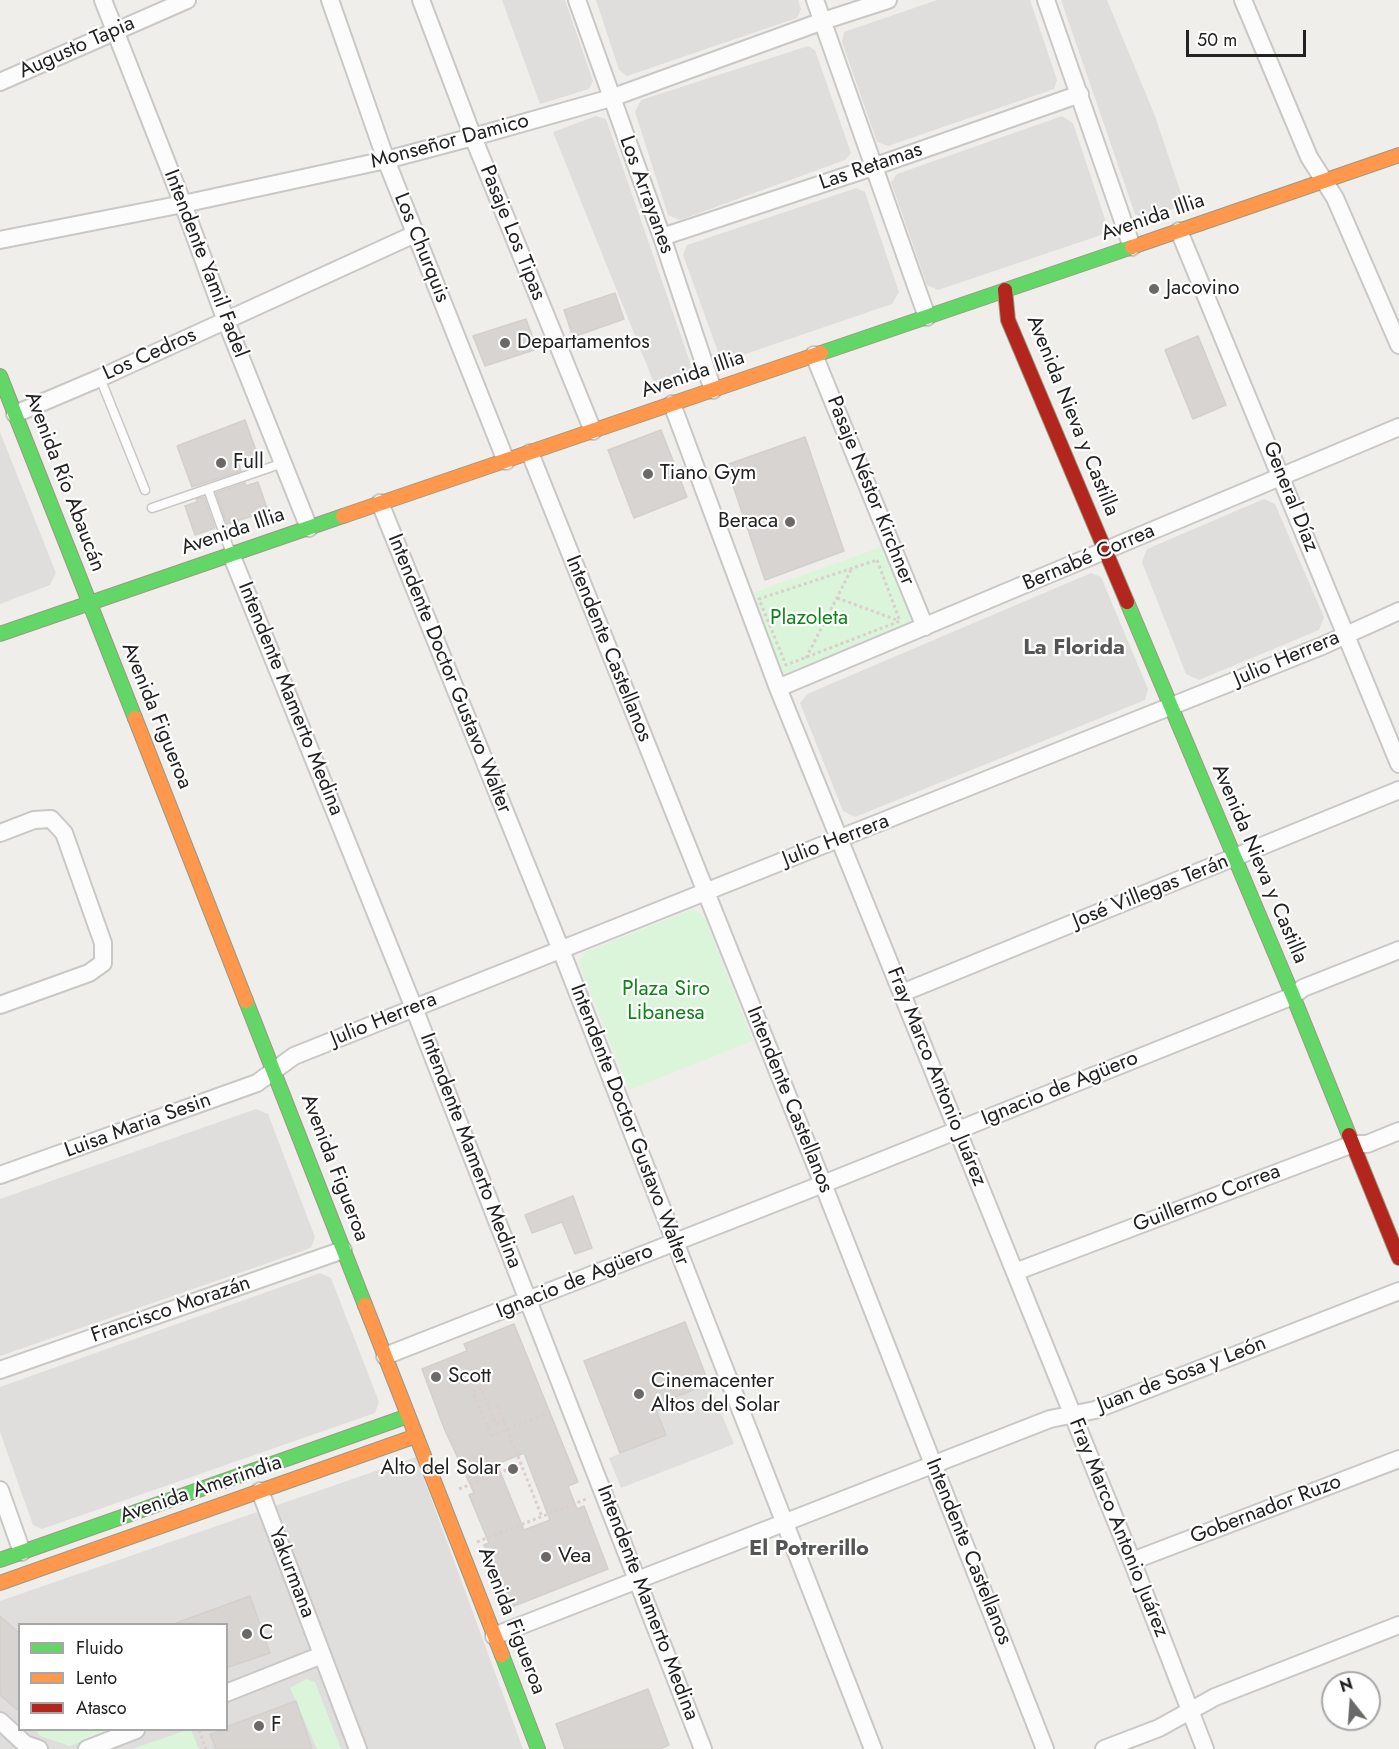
<!DOCTYPE html>
<html>
<head>
<meta charset="utf-8">
<style>
  body { margin:0 }
  #map { position:relative; width:1399px; height:1749px; overflow:hidden; background:#f0eeeb; font-family:Jost,sans-serif }
  canvas { display:block }
  .legend { position:absolute; left:18px; top:1623px; width:210px; height:108px; box-sizing:border-box; background:#fff; border:2px solid #a7a7a7; margin:0; padding:8px 10px; list-style:none; font-size:18px; color:#222 }
  .legend li { display:flex; align-items:center; gap:12px; height:30px }
  .legend b { width:30px; border:2px solid #a7a7a7 }
  .north { position:absolute; left:1321px; top:1671px; width:60px; height:60px; box-sizing:border-box; background:#fff; border:2px solid #a7a7a7; border-radius:50%; rotate:343deg; font-size:16px; font-weight:700; line-height:24px; text-align:center; color:#222 }
  .north::after { content:''; display:block; margin:auto; width:21px; height:27px; background:#6a6968; clip-path:polygon(50% 0,100% 100%,50% 72%,0 100%) }
  .scale { position:absolute; left:1186px; top:30px; width:120px; height:27px; box-sizing:border-box; border:3px solid #222; border-top:0; padding-left:8px; font-size:18px; line-height:21px; white-space:nowrap; color:#222; -webkit-text-stroke:4px #fff; paint-order:stroke }
</style>
</head>
<body>
<div id="map">
<canvas width="1399" height="1749"></canvas>
<ul class="legend">
<li><b style="height:8px;background:#63d668"></b>Fluido</li>
<li><b style="height:8px;background:#ff974d"></b>Lento</li>
<li><b style="height:8px;background:#b3261e"></b>Atasco</li>
</ul>
<div class="north">N</div>
<div class="scale">50 m</div>
</div>
<script>
const ctx = document.querySelector('canvas').getContext('2d');
ctx.lineJoin = 'round';
function fill(path, color) { ctx.fillStyle = color; ctx.fill(path, 'evenodd'); }
const toPath = rows => new Path2D(rows.map(r => 'M' + r).join(''));
function stroke(path, color, width, dash) { ctx.strokeStyle = color; ctx.lineWidth = width; ctx.lineCap = dash ? 'butt' : 'round'; ctx.setLineDash(dash || []); ctx.stroke(path); }
function label(font, color, halo, rows, align = 'center') {
  ctx.font = font + ' Jost,sans-serif'; ctx.lineWidth = 4.5; ctx.setLineDash([]); ctx.textBaseline = 'middle'; ctx.strokeStyle = halo; ctx.fillStyle = color; for (const [text, x, y, turn = 0] of rows) {
    ctx.save(); ctx.translate(x, y); ctx.rotate((+turn || 0) * Math.PI / 180); ctx.textAlign = isNaN(turn) ? turn : align; if (halo) ctx.strokeText(text, 0, 0); ctx.fillText(text, 0, 0); ctx.restore();
  }
}
const residential = toPath([
  [502,0,565,0,593,81,589,89,540,104],
  [596,0,798,0,801,9,797,18,627,76,619,70],
  [937,0,1030,0,1057,80,1054,89,888,146,877,142,842,42,844,32],
  [1061,0,1107,0,1155,116,1185,205,1145,218,1135,214],
  [808,46,815,50,851,153,845,160,680,220,668,215,635,112,641,100],
  [596,116,606,119,690,362,691,367,684,378,656,388,553,132],
  [1062,116,1073,123,1106,222,1101,235,938,290,927,285,891,182,897,174],
  [856,188,865,192,899,292,892,304,725,361,718,352,683,255,687,245],
  [0,432,56,573,50,585,0,604],
  [1264,499,1275,504,1324,617,1319,630,1199,680,1186,674,1142,562,1147,549],
  [1091,573,1101,577,1148,689,1145,700,855,817,843,811,800,703,807,694],
  [256,1109,268,1114,315,1237,311,1248,0,1356,0,1199],
  [320,1273,331,1278,379,1402,375,1413,42,1529,33,1525,0,1432,0,1387],
  [416,1457,523,1749,0,1749,0,1601],
  [20,1624,226,1624,226,1730,20,1730]
]);
const park = toPath([
  [884,546,912,617,911,622,907,626,791,675,780,672,750,594],
  [690,910,701,913,707,923,753,1041,629,1090,581,969,580,960,586,952],
  [306,1679,315,1682,341,1749,317,1749,290,1688],
  [36,1730,110,1730,70,1746,40,1736],
  [187,1730,191,1730,199,1749,132,1749]
]);
const parking = toPath([
  [709,1384,734,1444,621,1488,609,1458,666,1435,654,1405]
]);
const building = toPath([
  [615,293,624,319,573,337,564,310,615,293],
  [526,319,537,349,485,366,473,336,526,319],
  [1198,336,1226,405,1193,419,1165,350,1198,336],
  [245,420,258,456,238,462,241,471,192,487,177,446,245,420],
  [661,430,687,497,634,518,608,450,661,430],
  [805,437,844,551,765,580,726,465,805,437],
  [258,482,268,511,227,524,216,493,245,483,246,486,258,482],
  [204,497,215,528,195,535,185,506,197,502,196,499,204,497],
  [573,1196,592,1248,575,1254,562,1222,532,1233,525,1215,573,1196],
  [685,1322,709,1384,654,1405,666,1435,620,1453,584,1361,685,1322],
  [514,1324,578,1482,568,1486,577,1509,584,1506,608,1569,509,1608,484,1545,489,1543,469,1495,474,1493,444,1428,422,1369,467,1351,464,1344,514,1324],
  [524,1453,550,1520,524,1530,497,1464,524,1453],
  [250,1596,270,1653,226,1668,226,1624,176,1624,176,1623,250,1596],
  [0,1616,20,1634,20,1712,0,1695,0,1616],
  [648,1689,669,1745,660,1749,565,1749,556,1724,648,1689],
  [296,1701,312,1749,216,1749,210,1734,226,1730,226,1727,296,1701]
]);
const path = toPath([
  [877,560,900,621,786,665,759,599,877,560],
  [837,598,897,620],
  [806,658,852,568],
  [498,1406,542,1517],
  [491,1436,473,1392,481,1388,496,1424,504,1421],
  [459,1489,521,1464],
  [477,1542,589,1498],
  [199,1730,206,1749]
]);
const lane = toPath([
  [100,378,145,490],
  [208,489,230,551],
  [152,508,283,463]
]);
const street = toPath([
  [103,0,183,204,226,321,309,528],
  [330,0,386,160,506,461],
  [421,0,473,137,593,431],
  [577,0,662,237,713,390],
  [815,0,927,317],
  [1046,0,1132,247],
  [1243,0,1309,157,1335,198,1399,345],
  [0,82,187,0],
  [1179,231,1399,764],
  [662,237,873,167,1080,94],
  [0,240,183,204,386,160,473,137,611,98,823,21,888,0],
  [814,355,925,627],
  [672,404,778,688,1132,1561,1205,1749],
  [15,414,100,378,415,234],
  [530,453,823,1184,1045,1749],
  [380,503,561,950,873,1749],
  [231,554,414,1008,703,1749],
  [778,688,1399,427],
  [0,833,34,820,51,819,64,833,103,943,103,963,89,973,0,1005],
  [902,993,1399,790],
  [0,1175,257,1083,294,1056,1322,646,1399,611],
  [1015,1272,1353,1144,1367,1144,1399,1131],
  [385,1356,823,1184,1293,996,1303,988,1399,950],
  [0,1370,343,1250],
  [0,1490,22,1552],
  [260,1491,358,1749],
  [1132,1561,1399,1459],
  [494,1636,1050,1419,1095,1410,1399,1291],
  [226,1693,322,1655],
  [0,1721,25,1744,39,1749],
  [87,1749,136,1730],
  [1104,1749,1159,1728,1215,1697,1399,1625]
]);
const fast = toPath([
  [821,353,1132,247],
  [0,376,135,718],
  [1127,602,1293,996,1349,1135],
  [0,634,343,516],
  [246,1001,365,1305],
  [0,1560,408,1416],
  [502,1655,538,1749]
]);
const slow = toPath([
  [1132,247,1399,155],
  [343,516,821,353],
  [135,718,246,1001],
  [365,1305,502,1655],
  [0,1583,416,1436]
]);
const jam = toPath([
  [1005,290,1008,320,1127,602],
  [1349,1135,1399,1258]
]);
const pathBridge = toPath([
  [491,1436,545,1414]
]);
const markers = [
  [1154,289,6,"#6a6968"],
  [505,343,6,"#6a6968"],
  [221,463,6,"#6a6968"],
  [648,474,6,"#6a6968"],
  [790,522,6,"#6a6968"],
  [436,1377,6,"#6a6968"],
  [639,1394,6,"#6a6968"],
  [513,1469,6,"#6a6968"],
  [546,1557,6,"#6a6968"],
  [247,1634,6,"#6a6968"],
  [259,1726,6,"#6a6968"]
];
const streetNames = [
  ["Augusto Tapia",77,48,-24],
  ["Monseñor Damico",450,142,-15],
  ["Las Retamas",871,167,-19],
  ["Los Arrayanes",646,195,70],
  ["Avenida Illia",1153,218,-19],
  ["Pasaje Los Tipas",512,233,68],
  ["Los Churquis",421,248,68],
  ["Intendente Yamil Fadel",205,264,69],
  ["Los Cedros",150,355,-24],
  ["Avenida Illia",693,375,-19],
  ["Avenida Nieva y Castilla",1072,416,68],
  ["Avenida Río Abaucán",64,482,69],
  ["Pasaje Néstor Kirchner",870,491,68],
  ["General Díaz",1290,497,68],
  ["Avenida Illia",233,532,-19],
  ["Bernabé Correa",1089,558,-23],
  ["Intendente Castellanos",608,649,68],
  ["Julio Herrera",1287,659,-23],
  ["Intendente Doctor Gustavo Walter",449,674,68],
  ["Intendente Mamerto Medina",290,699,68],
  ["Avenida Figueroa",156,716,68],
  ["Julio Herrera",836,841,-21],
  ["Avenida Nieva y Castilla",1259,864,67],
  ["José Villegas Terán",1151,892,-22],
  ["Julio Herrera",384,1020,-22],
  ["Fray Marco Antonio Juárez",936,1077,68],
  ["Ignacio de Agüero",1060,1089,-22],
  ["Intendente Castellanos",789,1100,68],
  ["Intendente Doctor Gustavo Walter",629,1125,69],
  ["Luisa Maria Sesin",138,1126,-20],
  ["Intendente Mamerto Medina",470,1151,69],
  ["Avenida Figueroa",334,1168,69],
  ["Guillermo Correa",1207,1199,-21],
  ["Ignacio de Agüero",575,1282,-22],
  ["Francisco Morazán",171,1310,-19],
  ["Juan de Sosa y León",1182,1375,-21],
  ["Avenida Amerindia",201,1490,-19],
  ["Gobernador Ruzo",1266,1510,-21],
  ["Fray Marco Antonio Juárez",1118,1528,68],
  ["Intendente Castellanos",968,1552,68],
  ["Yakurmana",291,1573,69],
  ["Intendente Mamerto Medina",647,1603,69],
  ["Avenida Figueroa",511,1621,69]
];
const poiNames = [
  ["Jacovino",1166,289],
  ["Departamentos",517,343],
  ["Full",233,463],
  ["Tiano Gym",660,474],
  ["Beraca",778,522,"right"],
  ["Scott",448,1377],
  ["Cinemacenter",651,1382],
  ["Altos del Solar",651,1406],
  ["Alto del Solar",501,1469,"right"],
  ["Vea",558,1557],
  ["C",259,1634],
  ["F",271,1726]
];
const parkNames = [
  ["Plazoleta",809,619],
  ["Plaza Siro",666,990],
  ["Libanesa",666,1014]
];
const neighbourhoodNames = [
  ["La Florida",1074,649],
  ["El Potrerillo",809,1550]
];
fill(residential, '#dfdedc');
fill(park, '#daf5da');
fill(parking, '#e0dfde');
fill(building, '#d7d4d2');
stroke(building, '#d3d0cc', 1.5);
stroke(lane, '#c9c8c7', 11);
stroke(street, '#c9c8c7', 20);
stroke(fast, '#999a82', 16);
stroke(slow, '#999a82', 16);
stroke(jam, '#999a82', 16);
stroke(path, '#dccecd', 3, [3, 3]);
stroke(lane, '#fdfcfc', 8);
stroke(street, '#fdfcfc', 16);
stroke(fast, '#63d668', 14);
stroke(slow, '#ff974d', 14);
stroke(jam, '#b3261e', 14);
stroke(pathBridge, '#dccecd', 3, [3, 3]);
for (const [x, y, r, color] of markers) { const dot = new Path2D(); dot.arc(x, y, r, 0, 2 * Math.PI); ctx.fillStyle = color; ctx.fill(dot); stroke(dot, '#fff', 2); }
label('21px', '#222', '#fff', streetNames);
label('21px', '#222', '#fff', poiNames, 'left');
label('21px', '#0c8416', '#fff', parkNames);
label('bold 22px', '#555', '#fff', neighbourhoodNames);
</script>
</body>
</html>
